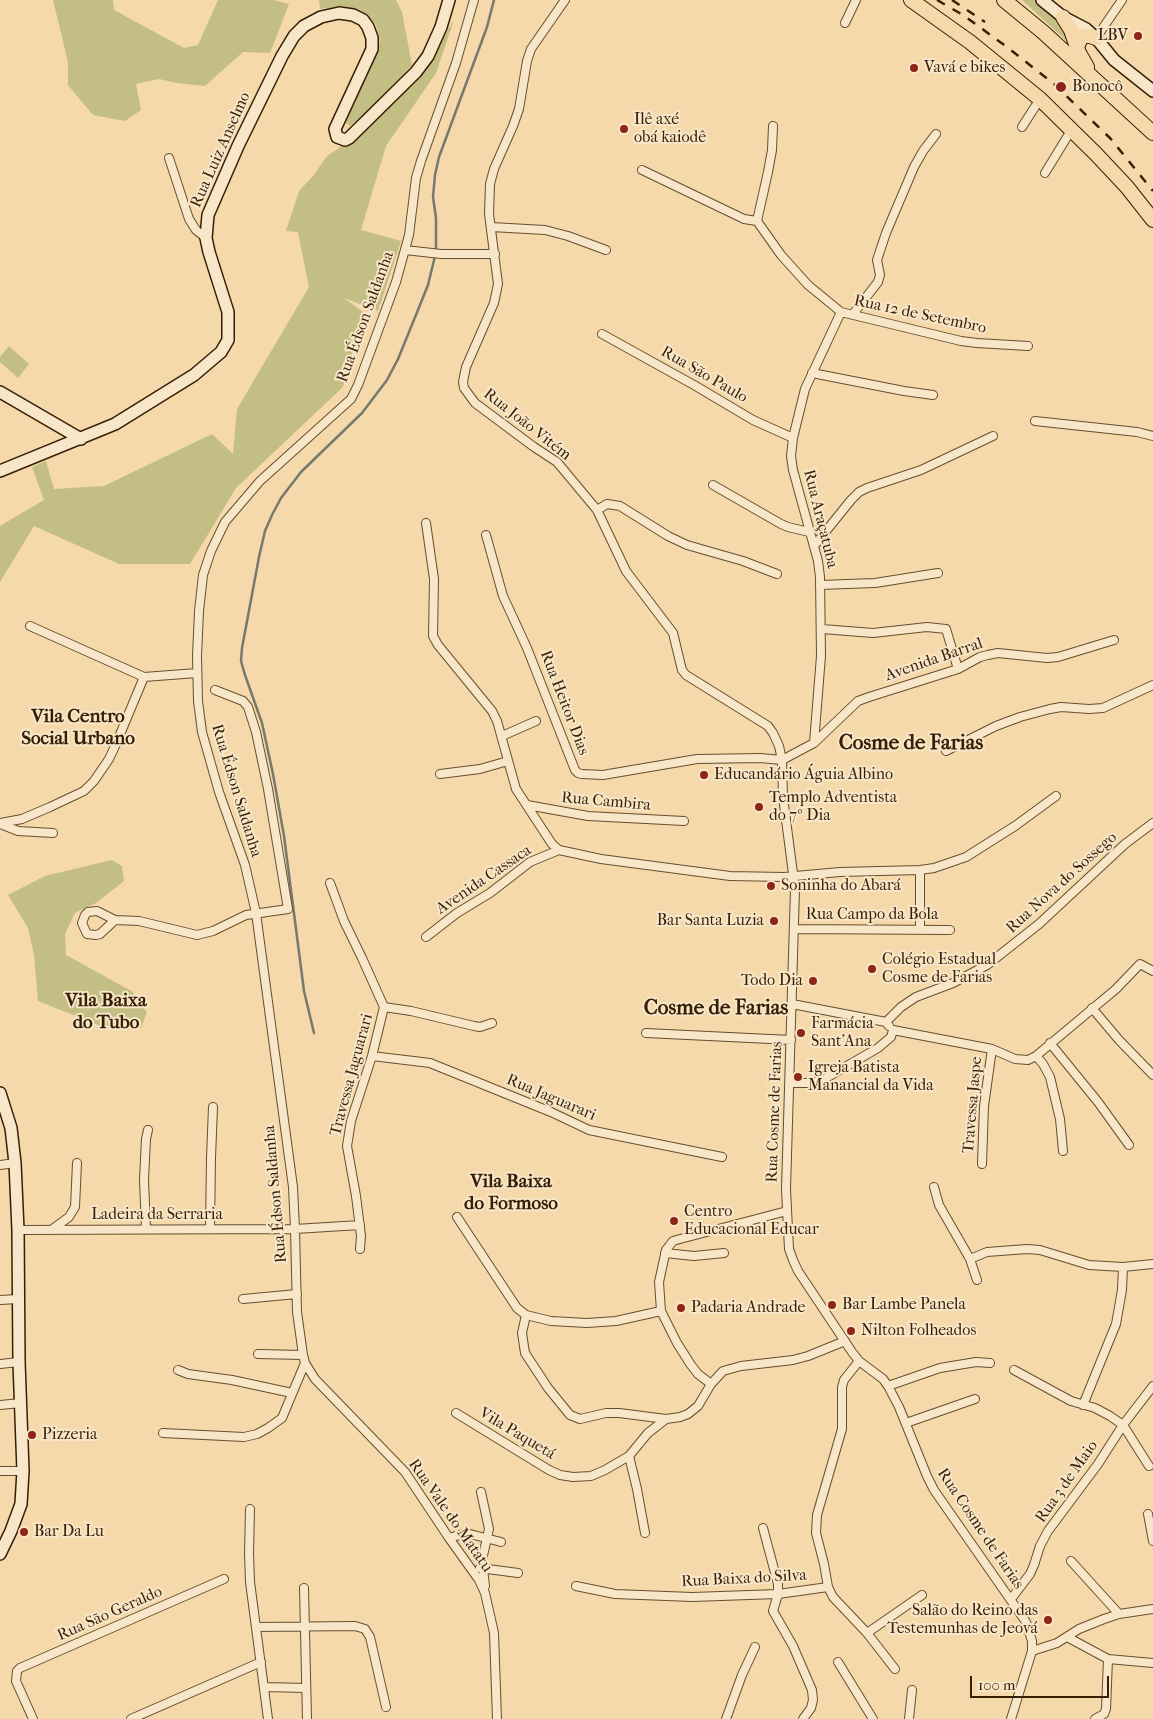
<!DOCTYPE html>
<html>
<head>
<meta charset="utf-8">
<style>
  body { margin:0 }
  #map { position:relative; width:1153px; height:1719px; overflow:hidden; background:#f5d9aa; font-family:"IM FELL French Canon",serif }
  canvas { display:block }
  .scale { position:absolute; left:970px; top:1676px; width:139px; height:22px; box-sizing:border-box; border:2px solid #371f05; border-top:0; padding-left:6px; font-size:15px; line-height:18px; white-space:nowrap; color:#371f05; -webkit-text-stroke:4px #f8e6c8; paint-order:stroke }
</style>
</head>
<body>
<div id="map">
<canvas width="1153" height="1719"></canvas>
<div class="scale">100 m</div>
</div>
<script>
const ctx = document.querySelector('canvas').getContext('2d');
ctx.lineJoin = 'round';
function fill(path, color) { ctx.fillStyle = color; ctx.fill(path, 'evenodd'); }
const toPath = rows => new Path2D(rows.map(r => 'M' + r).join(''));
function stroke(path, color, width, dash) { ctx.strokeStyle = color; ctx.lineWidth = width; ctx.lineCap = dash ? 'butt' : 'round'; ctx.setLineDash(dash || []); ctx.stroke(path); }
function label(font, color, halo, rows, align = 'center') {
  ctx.font = font + ' "IM FELL French Canon",serif'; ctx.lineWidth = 4; ctx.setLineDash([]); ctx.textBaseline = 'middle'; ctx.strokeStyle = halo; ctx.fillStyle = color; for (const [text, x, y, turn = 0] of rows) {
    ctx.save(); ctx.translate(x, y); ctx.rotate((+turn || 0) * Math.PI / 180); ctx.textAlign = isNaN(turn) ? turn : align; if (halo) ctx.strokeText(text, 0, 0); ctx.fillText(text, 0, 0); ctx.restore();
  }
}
const green = toPath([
  [53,0,113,0,114,10,184,48,198,45,218,0,273,0,289,4,270,53,243,52,205,86,177,83,159,79,136,84,141,110,125,121,93,115,68,85,68,62],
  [319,0,396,0,402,12,412,65,368,111,350,126,346,123,380,41,376,25,363,13,343,6,320,9],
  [1022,0,1035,0,1066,26,1072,46],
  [454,20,436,73,386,146,361,230,401,241,378,311,344,298,363,312,343,387,236,488,190,564,119,564,34,526,0,582,0,526,44,500,32,467,46,461,54,489,104,486,212,434,233,454,237,409,309,287,298,232,286,231,299,191,313,176,327,156,339,148,425,68],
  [9,346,29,364,18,378,0,362,0,357],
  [112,860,122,866,124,881,96,903,75,913,65,934,66,955,133,992,136,1000,147,1012,141,1028,101,1026,38,1001,34,955,28,928,8,895,45,876]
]);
const stream = toPath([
  [436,251,436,218,433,197,435,175,439,157,487,27,494,0],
  [314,1033,304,991,284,836,273,774,262,723,245,675,241,661,242,648,259,557,265,531,272,515,281,498,301,472,362,413,387,380,398,359,418,310,428,285,435,256]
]);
const street = toPath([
  [474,0,456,63,421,161,416,178,409,235,396,282,358,385,351,399,260,481,225,522,211,551,203,575,199,611,197,656,198,701,202,732,219,792,245,865,256,913,293,1187,295,1229,297,1312,303,1355,305,1363,315,1379,405,1472,449,1538,479,1580,485,1593,494,1633,497,1719],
  [565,0,531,49,527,61,519,109,513,126,494,169,490,184,489,214,498,284,494,303,466,367,463,382,464,388,475,403,534,447,557,462,597,510,626,571,673,633,682,670,686,675,768,726,773,733,779,746,782,760,783,797,795,889,786,1189,789,1249,793,1260,798,1271,852,1352,859,1361,883,1379,888,1386,899,1407,927,1476,934,1490,1026,1622,1032,1641,1032,1651,1011,1719],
  [845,23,856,0],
  [1096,38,1122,0],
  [1022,127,1040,99],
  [169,158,189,219,196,230,206,238],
  [642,170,744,219,757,221],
  [1045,173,1072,129],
  [757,221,781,255,808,285,841,312,961,341,977,343,1028,346],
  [757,221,768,172,772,150,773,126],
  [491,227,545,230,568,236,606,250],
  [405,250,441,254,495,254],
  [853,314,878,282,880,275,877,260,886,233,914,167,923,151,936,134],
  [602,334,694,385,753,420,793,438],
  [812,373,904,391,933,395],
  [1035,421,1137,432,1153,436],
  [713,485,781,524,788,527,809,532],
  [597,510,607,504,620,506,668,536,687,545,743,561,777,574],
  [426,523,434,579,433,636,438,645,492,711,497,721,516,789,552,844,559,850,601,859,730,876,784,877,840,872,920,870,934,868,966,857,1015,826,1056,796],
  [486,535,503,596,527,648,575,770,578,773,582,774,603,775,697,759,760,758,782,760],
  [814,546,851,500,859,492,867,488,921,470,993,436],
  [820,585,875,583,938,573],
  [30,626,144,677,197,673],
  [822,629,873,633,927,627,946,629,958,669],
  [502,736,536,721],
  [814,743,821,656,820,577,818,561,793,470,791,456,793,438,805,389,841,312],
  [946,751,996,726,1020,717,1050,709,1061,707,1089,709,1103,708,1153,685],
  [782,760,814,743,858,701,869,697,958,669,980,657,988,655,998,653,1047,658,1058,657,1114,640],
  [440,774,480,769,508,761],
  [527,805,588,816,684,821],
  [0,823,22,819,50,807,84,791,94,781,109,759,116,744,144,677],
  [0,824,18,831,53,833],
  [920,870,920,929],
  [330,883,344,921,362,958,384,1007,372,1056,351,1121,347,1146,356,1196,361,1236,360,1249],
  [115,920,100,934,96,935,87,934,82,923,85,915,88,912,97,911,115,920,139,921,197,935,213,931,246,915,288,909,268,789,256,732,248,707,243,701,215,690],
  [794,929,950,930],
  [426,937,457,913,490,893,530,862,559,850],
  [792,1004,886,1022,889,1026],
  [384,1007,411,1011,474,1026,480,1027,492,1023],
  [1092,1008,1119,1040,1153,1075],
  [886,1022,901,1007,916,997,953,983,987,965,1039,924,1125,844,1153,823],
  [646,1033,791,1040],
  [1050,1043,1098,1102,1129,1145],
  [372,1056,430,1063,551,1112,589,1130,722,1157],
  [1036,1056,1043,1064,1050,1077,1060,1119,1063,1151],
  [790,1083,813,1083,826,1078,878,1048,891,1037,893,1030,992,1049,1015,1059,1028,1060,1036,1056,1116,989,1140,964,1153,971],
  [982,1164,984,1106,992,1049],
  [0,1165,15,1163],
  [934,1187,939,1205,970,1259,977,1280],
  [457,1217,517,1308,526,1315,551,1321,587,1323,616,1321,661,1311],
  [54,1228,69,1217,75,1207,77,1163],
  [146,1229,144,1180,146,1139,148,1130],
  [210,1229,211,1158,213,1107],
  [18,1230,295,1229,360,1225],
  [665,1253,694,1256,724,1253],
  [970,1259,987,1252,1027,1249,1040,1250,1089,1265,1123,1267,1153,1264],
  [243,1299,297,1294],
  [0,1300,18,1299],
  [526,1315,522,1333,525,1353,548,1388,570,1415,580,1419,606,1413,619,1413,666,1419,680,1417,688,1414,698,1406,711,1384,723,1371,741,1366,793,1360,808,1356,845,1341],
  [258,1354,303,1355],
  [859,1361,844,1380,842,1387,842,1429,817,1515,816,1533,824,1564,828,1587,833,1597,867,1633,895,1669],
  [0,1364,19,1362],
  [178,1370,188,1374,232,1380,292,1393],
  [1014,1370,1071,1401,1095,1408,1110,1416,1123,1425,1149,1466],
  [711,1384,698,1374,691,1365,677,1343,661,1311,659,1282,666,1250,673,1241,680,1239,787,1211],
  [888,1386,940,1368,976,1362,990,1363],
  [0,1405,21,1403],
  [1083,1405,1116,1324,1122,1290,1123,1267],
  [456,1413,549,1470,560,1475,573,1477,591,1476,605,1470,629,1456,648,1433,666,1419],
  [906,1423,975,1399],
  [163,1433,244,1437,257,1434,268,1428,282,1418,305,1363],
  [629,1456,637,1489,645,1533],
  [0,1471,23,1471],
  [481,1492,489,1529,482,1560,485,1586],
  [250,1509,249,1553,250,1582,268,1719],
  [1148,1514,1153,1541],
  [763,1528,778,1584,778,1594,773,1611,793,1646,812,1690,813,1700,811,1708,803,1719],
  [449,1538,463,1534,470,1534,501,1542],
  [1071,1561,1119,1614],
  [480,1568,518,1573],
  [576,1586,615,1594,692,1597,778,1594,828,1587],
  [304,1588,307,1719],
  [1011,1599,1030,1574,1034,1565,1040,1546,1048,1531,1098,1464,1123,1425,1153,1386],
  [256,1627,355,1626,365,1629,370,1637,386,1707],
  [867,1633,922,1595],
  [1067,1637,1108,1659,1153,1663],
  [1032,1651,1057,1643,1079,1629,1104,1619,1119,1614,1153,1609],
  [838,1662,873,1719],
  [264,1687,306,1688],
  [33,1719,16,1681,17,1671,20,1668,224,1579],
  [131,1719,261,1662],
  [726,1719,742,1675,755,1647],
  [909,1719,912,1690],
  [1095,1719,1104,1714,1106,1709,1108,1659]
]);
const secondary = toPath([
  [1042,0,1063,17,1086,29,1096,38,1114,60,1153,91],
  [0,392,81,439],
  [0,471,115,424,194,375,221,352,228,340,228,312,209,252,206,238,208,215,238,146,282,56,294,36,304,26,321,17,339,13,353,15,363,20,368,27,372,38,372,49,335,129,337,137,345,140,349,138,416,72,428,56,441,27,449,0],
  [0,1093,11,1128,15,1163,18,1230,19,1362,23,1471,21,1504,11,1531,0,1554]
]);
const highway = toPath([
  [911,0,970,42,1040,99,1096,154,1127,187,1153,220],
  [1004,0,1043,32,1153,133],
  [1063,17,1071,30,1079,53,1087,67],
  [1077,47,1081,38,1083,36,1090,36,1096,38]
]);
const rail = toPath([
  [937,0,963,15,1007,47,1054,84,1110,138,1153,191],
  [952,0,985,22]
]);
const markers = [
  [1138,36,5,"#8f2418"],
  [914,68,5,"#8f2418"],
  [1061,87,6,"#8f2418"],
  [624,129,5,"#8f2418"],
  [704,775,5,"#8f2418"],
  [759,807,5,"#8f2418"],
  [771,886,5,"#8f2418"],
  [774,921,5,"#8f2418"],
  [872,969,5,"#8f2418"],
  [813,981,5,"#8f2418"],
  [801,1033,5,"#8f2418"],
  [798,1077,5,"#8f2418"],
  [674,1221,5,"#8f2418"],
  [832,1305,5,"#8f2418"],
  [681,1308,5,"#8f2418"],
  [851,1331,5,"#8f2418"],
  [32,1435,5,"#8f2418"],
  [24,1532,5,"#8f2418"],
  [1048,1620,5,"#8f2418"]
];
const poiNames = [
  ["LBV",1128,36,"right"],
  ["Vavá e bikes",924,68],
  ["Bonocô",1072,87],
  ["Ilê axé",634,120],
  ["obá kaiodê",634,138],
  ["Educandário Águia Albino",714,775],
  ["Templo Adventista",769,798],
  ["do 7º Dia",769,816],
  ["Soninha do Abará",781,886],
  ["Bar Santa Luzia",764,921,"right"],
  ["Colégio Estadual",882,960],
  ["Cosme de Farias",882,978],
  ["Todo Dia",803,981,"right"],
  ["Farmácia",811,1024],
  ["Sant'Ana",811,1042],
  ["Igreja Batista",808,1068],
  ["Manancial da Vida",808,1086],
  ["Centro",684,1212],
  ["Educacional Educar",684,1230],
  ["Bar Lambe Panela",842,1305],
  ["Padaria Andrade",691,1308],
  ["Nilton Folheados",861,1331],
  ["Pizzeria",42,1435],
  ["Bar Da Lu",34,1532],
  ["Salão do Reino das",1038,1611,"right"],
  ["Testemunhas de Jeová",1038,1629,"right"]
];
const streetNames = [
  ["Rua Luiz Anselmo",221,150,-66],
  ["Rua 12 de Setembro",920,315,12],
  ["Rua Édson Saldanha",366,317,-70],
  ["Rua São Paulo",704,375,30],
  ["Rua João Vitém",527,425,38],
  ["Rua Araçatuba",820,519,76],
  ["Avenida Barral",934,660,-19],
  ["Rua Heitor Dias",564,703,69],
  ["Rua Édson Saldanha",236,791,73],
  ["Rua Cambira",606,802,5],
  ["Avenida Cassaca",484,880,-34],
  ["Rua Nova do Sossego",1062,883,-42],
  ["Rua Campo da Bola",872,915],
  ["Travessa Jaguarari",352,1075,-75],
  ["Rua Jaguarari",551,1098,23],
  ["Travessa Jaspe",973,1105,-85],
  ["Rua Cosme de Farias",775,1112,-88],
  ["Rua Édson Saldanha",276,1194,-95],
  ["Ladeira da Serraria",157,1215],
  ["Vila Paquetá",517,1434,31],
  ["Rua 3 de Maio",1067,1482,-55],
  ["Rua Vale do Matatu",450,1516,55],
  ["Rua Cosme de Farias",980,1529,56],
  ["Rua Baixa do Silva",744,1579,-3],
  ["Rua Sāo Geraldo",110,1614,-24]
];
const quarterNames = [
  ["Vila Centro",78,717],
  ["Social Urbano",78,739],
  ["Vila Baixa",106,1001],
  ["do Tubo",106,1023],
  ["Vila Baixa",511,1182],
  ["do Formoso",511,1204]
];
const districtNames = [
  ["Cosme de Farias",911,744],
  ["Cosme de Farias",716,1009]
];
fill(green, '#c2be84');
stroke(stream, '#757b6c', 2.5);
stroke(street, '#664e2e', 10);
stroke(secondary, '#371f05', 14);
stroke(highway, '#371f05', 16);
stroke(street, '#f8e6c8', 8);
stroke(secondary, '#f8e6c8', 11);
stroke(highway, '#f5d9aa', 14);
stroke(rail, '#371f05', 2.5, [9, 9]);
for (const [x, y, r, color] of markers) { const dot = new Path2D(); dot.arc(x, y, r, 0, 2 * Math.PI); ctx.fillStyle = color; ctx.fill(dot); stroke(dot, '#f8e6c8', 2); }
label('16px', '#371f05', '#f8e6c8', poiNames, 'left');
label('16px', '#371f05', '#f8e6c8', streetNames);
label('bold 19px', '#371f05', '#f8e6c8', quarterNames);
label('bold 21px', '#371f05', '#f8e6c8', districtNames);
</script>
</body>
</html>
